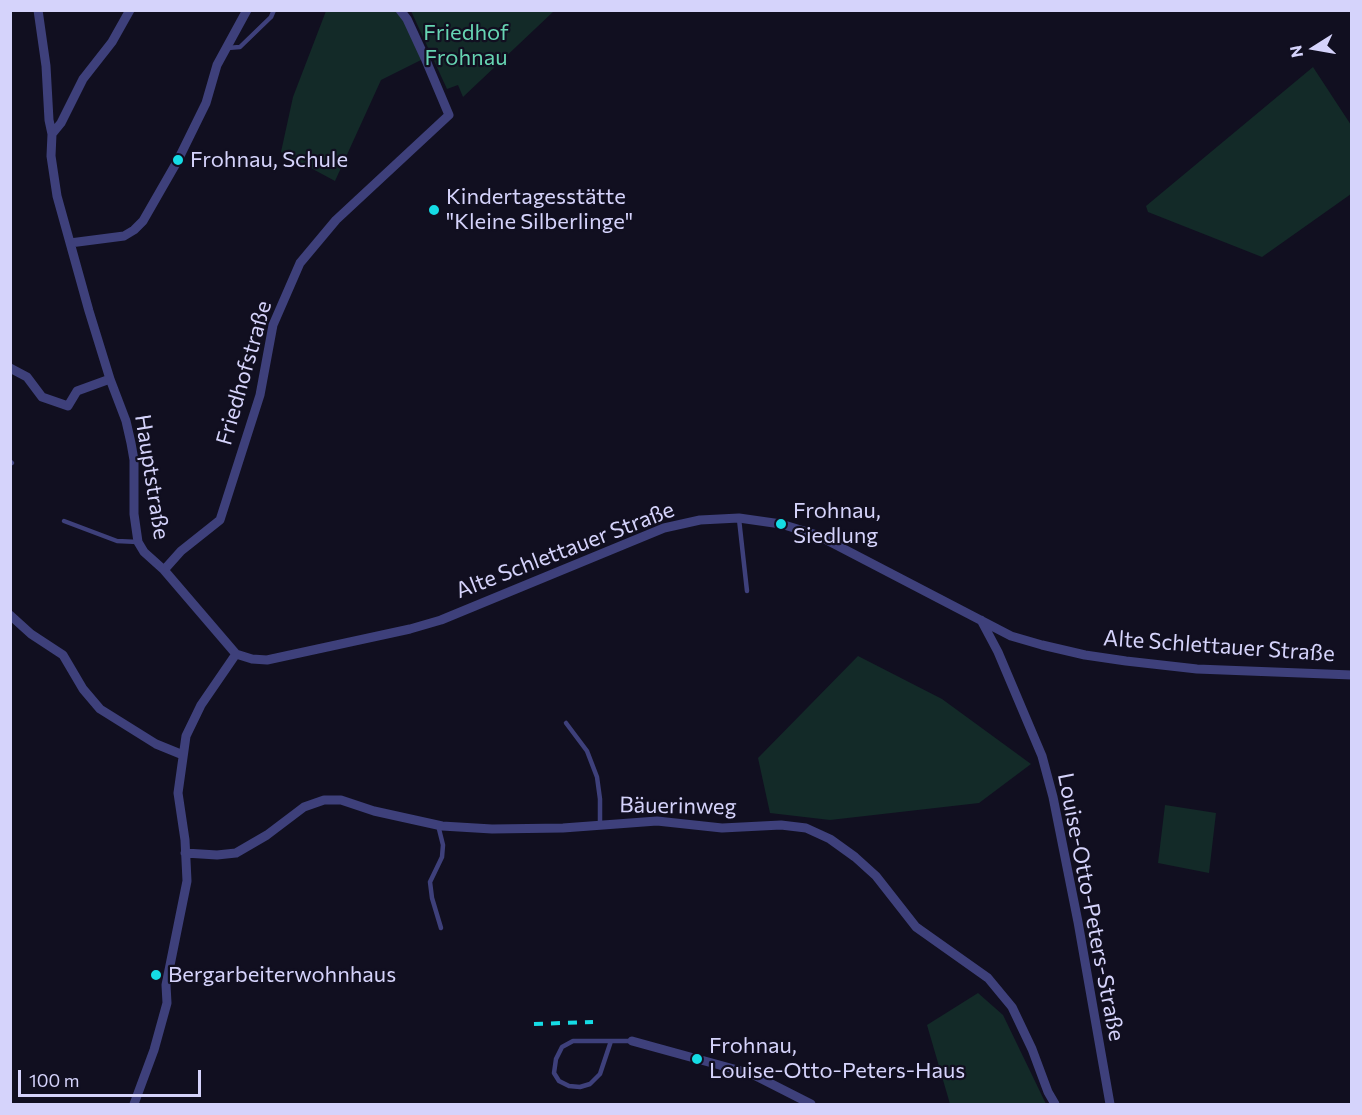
<!DOCTYPE html>
<html>
<head>
<meta charset="utf-8">
<style>
  body { margin:0 }
  #map { position:relative; width:1362px; height:1115px; overflow:hidden; background:#110f20; font-family:Commissioner,sans-serif }
  canvas { display:block }
  .frame { position:absolute; inset:0; border:12px solid #d5d3fb; pointer-events:none }
  .north { position:absolute; left:1284px; top:18px; width:60px; height:60px; -webkit-text-stroke:4px #110f20; paint-order:stroke; rotate:259deg; font-size:16px; font-weight:700; line-height:24px; text-align:center; color:#d5d3fb }
  .north::after { content:''; display:block; margin:auto; width:21px; height:27px; background:#d5d3fb; clip-path:polygon(50% 0,100% 100%,50% 72%,0 100%) }
  .scale { position:absolute; left:18px; top:1070px; width:183px; height:27px; box-sizing:border-box; border:3px solid #d5d3fb; border-top:0; padding-left:8px; font-size:18px; line-height:21px; white-space:nowrap; color:#d5d3fb; -webkit-text-stroke:4px #110f20; paint-order:stroke }
</style>
</head>
<body>
<div id="map">
<canvas width="1362" height="1115"></canvas>
<div class="frame"></div>
<div class="north">N</div>
<div class="scale">100 m</div>
</div>
<script>
const ctx = document.querySelector('canvas').getContext('2d');
ctx.lineJoin = 'round';
function fill(path, color) { ctx.fillStyle = color; ctx.fill(path, 'evenodd'); }
const toPath = rows => new Path2D(rows.map(r => 'M' + r).join(''));
function stroke(path, color, width, dash) { ctx.strokeStyle = color; ctx.lineWidth = width; ctx.lineCap = dash ? 'butt' : 'round'; ctx.setLineDash(dash || []); ctx.stroke(path); }
function label(font, color, halo, rows, align = 'center') {
  ctx.font = font + ' Commissioner,sans-serif'; ctx.lineWidth = 4.5; ctx.setLineDash([]); ctx.textBaseline = 'middle'; ctx.strokeStyle = halo; ctx.fillStyle = color; for (const [text, x, y, turn = 0] of rows) {
    ctx.save(); ctx.translate(x, y); ctx.rotate((+turn || 0) * Math.PI / 180); ctx.textAlign = isNaN(turn) ? turn : align; if (halo) ctx.strokeText(text, 0, 0); ctx.fillText(text, 0, 0); ctx.restore();
  }
}
const green = toPath([
  [326,11,400,11,425,58,381,80,335,181,281,152,293,97],
  [411,11,554,11,463,97,458,85,447,89],
  [1313,67,1351,125,1351,194,1262,257,1148,212,1146,206],
  [858,656,942,699,1031,764,979,803,830,820,770,813,758,758],
  [1165,805,1216,813,1209,873,1158,863],
  [978,993,1003,1015,1046,1104,950,1104,927,1025]
]);
const service = toPath([
  [227,48,240,47,271,17,274,10],
  [10,461,12,463],
  [739,519,747,591],
  [64,521,117,541,138,542],
  [566,723,587,751,597,777,600,799,600,825],
  [438,825,443,845,442,857,430,882,432,898,441,928],
  [611,1041,600,1074,590,1084,580,1087,569,1086,559,1081,554,1073,556,1059,562,1047,573,1041,632,1041]
]);
const minor = toPath([
  [38,10,46,66,49,120,52,134,51,156,57,196,89,311,110,379,126,421,131,443,134,460,134,514,138,542,144,552,164,570,236,654],
  [52,134,61,123,83,79,112,42,130,10],
  [70,243,124,236,134,230,143,221,178,160,206,103,217,65,247,10],
  [10,368,27,377,42,397,68,406,77,391,110,379],
  [164,570,181,551,220,520,260,395,273,325,300,263,336,220,449,115,425,58,407,19,400,10],
  [10,615,31,634,63,655,83,689,100,709,156,744,183,755],
  [981,620,998,652,1042,756,1053,797,1078,922,1110,1104],
  [236,654,252,659,267,660,410,629,441,620,664,528,700,520,739,518,781,524,817,535,1011,636,1042,645,1085,655,1126,661,1197,669,1352,675],
  [185,853,217,855,236,853,267,835,304,807,324,800,341,800,374,811,442,826,492,829,563,828,657,821,722,828,781,825,806,828,830,839,855,857,876,876,916,927,988,978,1012,1007,1032,1049,1048,1092,1055,1104],
  [632,1041,752,1074,811,1104],
  [134,1104,154,1050,167,1003,166,985,187,881,185,840,178,793,186,736,201,705,236,654]
]);
const rail = toPath([
  [534,1024,593,1022]
]);
const markers = [
  [178,160,6,"#15dce5"],
  [434,210,6,"#15dce5"],
  [781,524,6,"#15dce5"],
  [156,975,6,"#15dce5"],
  [697,1059,6,"#15dce5"]
];
const parkNames = [
  ["Friedhof",466,33],
  ["Frohnau",466,58]
];
const poiNames = [
  ["Frohnau, Schule",190,160],
  ["Kindertagesstätte",446,197],
  ["\"Kleine Silberlinge\"",446,222],
  ["Frohnau,",793,511],
  ["Siedlung",793,536],
  ["Bergarbeiterwohnhaus",168,975],
  ["Frohnau,",709,1046],
  ["Louise-Otto-Peters-Haus",709,1071]
];
const streetNames = [
  ["Friedhofstraße",244,373,-74],
  ["Hauptstraße",152,477,81],
  ["Alte Schlettauer Straße",565,550,-21],
  ["Alte Schlettauer Straße",1219,646,4],
  ["Bäuerinweg",678,806,1],
  ["Louise-Otto-Peters-Straße",1091,907,79]
];
fill(green, '#132a28');
stroke(service, '#3e407b', 4.5);
stroke(minor, '#3e407b', 9);
stroke(rail, '#15dce5', 4, [9, 8]);
for (const [x, y, r, color] of markers) { const dot = new Path2D(); dot.arc(x, y, r, 0, 2 * Math.PI); ctx.fillStyle = color; ctx.fill(dot); stroke(dot, '#110f20', 2); }
label('22px', '#66d4b2', '#110f20', parkNames);
label('22px', '#d5d3fb', '#110f20', poiNames, 'left');
label('22px', '#d5d3fb', '#110f20', streetNames);
</script>
</body>
</html>
